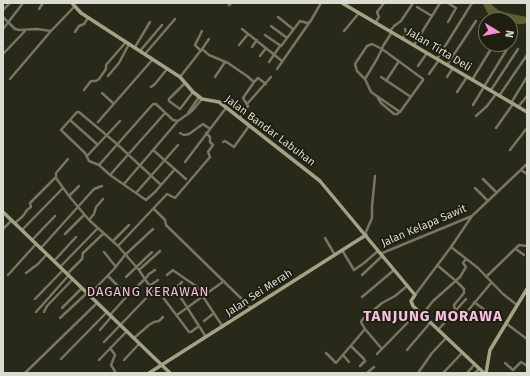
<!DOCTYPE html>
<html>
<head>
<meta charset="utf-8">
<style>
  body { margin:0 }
  #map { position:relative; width:530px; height:376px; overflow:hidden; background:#282919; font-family:"Fira Sans",sans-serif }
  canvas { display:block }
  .frame { position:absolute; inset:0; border:4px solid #dadbd1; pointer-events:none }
  .north { position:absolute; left:478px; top:12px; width:40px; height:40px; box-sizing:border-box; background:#1f1f10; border:1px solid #6a6a5d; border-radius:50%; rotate:100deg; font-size:11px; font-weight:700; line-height:16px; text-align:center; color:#dadbd1 }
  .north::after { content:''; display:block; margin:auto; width:14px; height:18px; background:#f491d3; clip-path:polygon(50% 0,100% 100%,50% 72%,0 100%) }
</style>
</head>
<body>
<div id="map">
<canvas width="530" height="376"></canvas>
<div class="frame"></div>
<div class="north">N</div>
</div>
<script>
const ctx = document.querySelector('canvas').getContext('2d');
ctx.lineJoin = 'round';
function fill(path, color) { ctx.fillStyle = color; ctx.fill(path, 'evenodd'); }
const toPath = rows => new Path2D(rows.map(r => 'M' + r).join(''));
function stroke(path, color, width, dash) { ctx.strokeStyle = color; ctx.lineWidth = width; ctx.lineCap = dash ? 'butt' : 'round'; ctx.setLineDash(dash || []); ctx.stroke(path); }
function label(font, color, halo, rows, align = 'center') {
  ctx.font = font + ' "Fira Sans",sans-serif'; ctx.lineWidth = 4; ctx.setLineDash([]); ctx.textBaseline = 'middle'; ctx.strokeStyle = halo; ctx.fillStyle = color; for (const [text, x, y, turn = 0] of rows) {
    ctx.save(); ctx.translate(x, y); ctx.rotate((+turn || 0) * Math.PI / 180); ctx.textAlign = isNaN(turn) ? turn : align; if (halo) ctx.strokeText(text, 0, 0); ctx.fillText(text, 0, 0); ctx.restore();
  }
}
const water = toPath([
  [484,3,490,3,498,10,506,13,527,17,527,24,517,19,510,21,499,19,491,14]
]);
const river = toPath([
  [485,3,492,17,498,20],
  [510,20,520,22,527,21]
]);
const street = toPath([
  [229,5,231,3],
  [417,7,432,16],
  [39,9,43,3],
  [3,10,10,3],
  [3,17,15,29,19,30,37,29,51,31],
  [278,17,293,29],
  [448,22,456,8,448,3],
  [375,23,379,17,377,12,384,3],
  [271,26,287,38],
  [3,29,23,3],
  [242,29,282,61],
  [344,31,359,13],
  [390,31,394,26,401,21,413,3],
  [75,32,79,26,84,24,88,18],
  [265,35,281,46,300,21,307,23,310,22,321,3],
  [403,38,406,33,405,29],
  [510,44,517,32],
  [239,45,248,34],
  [414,45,440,3],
  [135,47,150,22],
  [252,47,257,40],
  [202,49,209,39],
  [140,51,162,25],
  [201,51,195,45,202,31],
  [3,54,25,31],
  [145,54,175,19],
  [260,56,266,48],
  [437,59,472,3],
  [269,62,280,46],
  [447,65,476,21],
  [418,66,427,53],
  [277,69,309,23],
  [429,74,439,60],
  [108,76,119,63,129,44],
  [180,77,202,49,209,55,228,63,247,76,254,82,243,98,248,106,240,118],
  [215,77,225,62],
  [381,77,411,97],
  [447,77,453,68],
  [10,79,51,31,75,6],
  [365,79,357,71,355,64,367,46,372,44,382,49,423,79,423,80,400,112,371,92,365,79,377,59,382,49,383,46,392,32],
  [472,80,494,44],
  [386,81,399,61],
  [254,82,258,78,266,84],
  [185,83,169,99,169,101,180,109,193,92],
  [151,87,155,84,167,69],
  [84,90,91,81,96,81,99,79,106,69,106,65,126,42],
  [491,90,518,49],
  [457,92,467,77],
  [102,93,114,104],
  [499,96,527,55],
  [378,98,381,103,394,114,397,114,400,112],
  [511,103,527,77],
  [247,104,271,77],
  [473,105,510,44],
  [518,107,527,96],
  [188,113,199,97],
  [476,116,487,106,496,94],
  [70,120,98,145],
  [98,122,153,59],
  [496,128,513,104],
  [180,133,184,135,189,134,203,124,210,129],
  [223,142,225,141,234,147,249,126],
  [153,150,186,179],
  [510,150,527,128],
  [87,156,120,121],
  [68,159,56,173,56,178,69,196,89,220,118,246,139,270,157,297,162,296,173,289,176,290,206,337],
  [185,162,226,108],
  [99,165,153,104,156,104,173,120,178,121,192,111,202,99],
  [521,170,527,174],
  [110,175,165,113],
  [483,179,497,193],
  [124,184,177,122],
  [161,185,117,144,79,112,77,112,61,130,85,153,89,161,99,165,110,175,146,200,155,192,161,185,175,169],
  [475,188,488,201],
  [136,193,178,145],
  [69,196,79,186],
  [154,209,165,220,166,225,169,228,251,308],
  [89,220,94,214,96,207,103,199],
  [15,223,23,216,27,210,31,207,30,203,56,177],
  [3,229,12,220],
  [22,230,63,188],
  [65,234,84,215],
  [365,234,372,218,372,206,375,176],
  [325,238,335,255],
  [32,240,55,216],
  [113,241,129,225],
  [118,246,167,194,175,198,210,157,208,152,213,145,210,142,210,137,206,133],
  [451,247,478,268,503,294,517,305],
  [41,248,94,189,102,186],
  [516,249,524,255],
  [342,250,354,270,364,263,378,251],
  [104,252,116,267],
  [380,254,472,216,527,164],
  [54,261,76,237],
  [437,265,456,281,464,289,464,293,454,305,455,311],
  [60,267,98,228],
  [139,270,160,251],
  [26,273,38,264,47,254],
  [67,274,82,259,83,253,104,233],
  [8,275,36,244],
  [167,275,173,270,174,271,196,286,223,327],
  [362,275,382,256],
  [108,276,127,295],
  [126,277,152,252],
  [486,277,519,245,527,246],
  [149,286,158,280],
  [175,289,182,282],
  [89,295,114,269,125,255,153,229],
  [415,295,451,247,472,216],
  [162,296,189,332,191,332,199,326],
  [362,297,394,270],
  [35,299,63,270],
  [474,302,501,322],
  [62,308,82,288],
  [36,312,69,275],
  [44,312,47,306,73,279],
  [466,313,491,283],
  [110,315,129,294,145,279,149,274,155,270],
  [177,315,224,281],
  [422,315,433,301,460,277,466,267,463,263,466,259],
  [60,318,87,293],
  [204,321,214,313],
  [507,324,527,339],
  [365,329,361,322,362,320,382,303,395,296,407,286],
  [100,330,112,316],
  [438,330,466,299],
  [134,338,149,325,154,322,159,321,163,317],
  [104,342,152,292],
  [351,346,364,359,365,361,360,366],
  [110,348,115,355,111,365,116,373],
  [407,350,430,323],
  [326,353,336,363,365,329,382,349],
  [377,354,418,312],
  [343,355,349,362],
  [61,359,107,312],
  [99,360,127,331],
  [124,360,139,344],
  [505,363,513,370,521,362,527,366],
  [25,373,97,303],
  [367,373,374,367],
  [418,373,432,353,446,338],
  [443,373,462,353],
  [467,373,475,364],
  [475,373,479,369]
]);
const secondary = toPath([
  [72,3,81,13,180,77,193,92,202,99,219,102,223,105,320,181,415,295,411,301,413,306,484,373],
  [342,3,527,112],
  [3,212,170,373],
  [149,373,366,235],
  [486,373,490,350,527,289]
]);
const streetNames = [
  ["Jalan Tirta Deli",439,50,31],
  ["Jalan Bandar Labuhan",270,131,37],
  ["Jalan Kelapa Sawit",424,226,-23],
  ["Jalan Sei Merah",259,293,-33]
];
const quarterNames = [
  ["DAGANG KERAWAN",148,292]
];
const districtNames = [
  ["TANJUNG MORAWA",433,317]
];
fill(water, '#5e5e2e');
stroke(river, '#5e5e2e', 4.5);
stroke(street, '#767662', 2.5);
stroke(secondary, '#a2a382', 3.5);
label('11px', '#dadbd1', '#1f1f10', streetNames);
ctx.letterSpacing = '1px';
label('13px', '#f7bee2', '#1f1f10', quarterNames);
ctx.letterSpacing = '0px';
ctx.letterSpacing = '1px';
label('bold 15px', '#f7bee2', '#1f1f10', districtNames);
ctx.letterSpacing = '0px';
</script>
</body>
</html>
